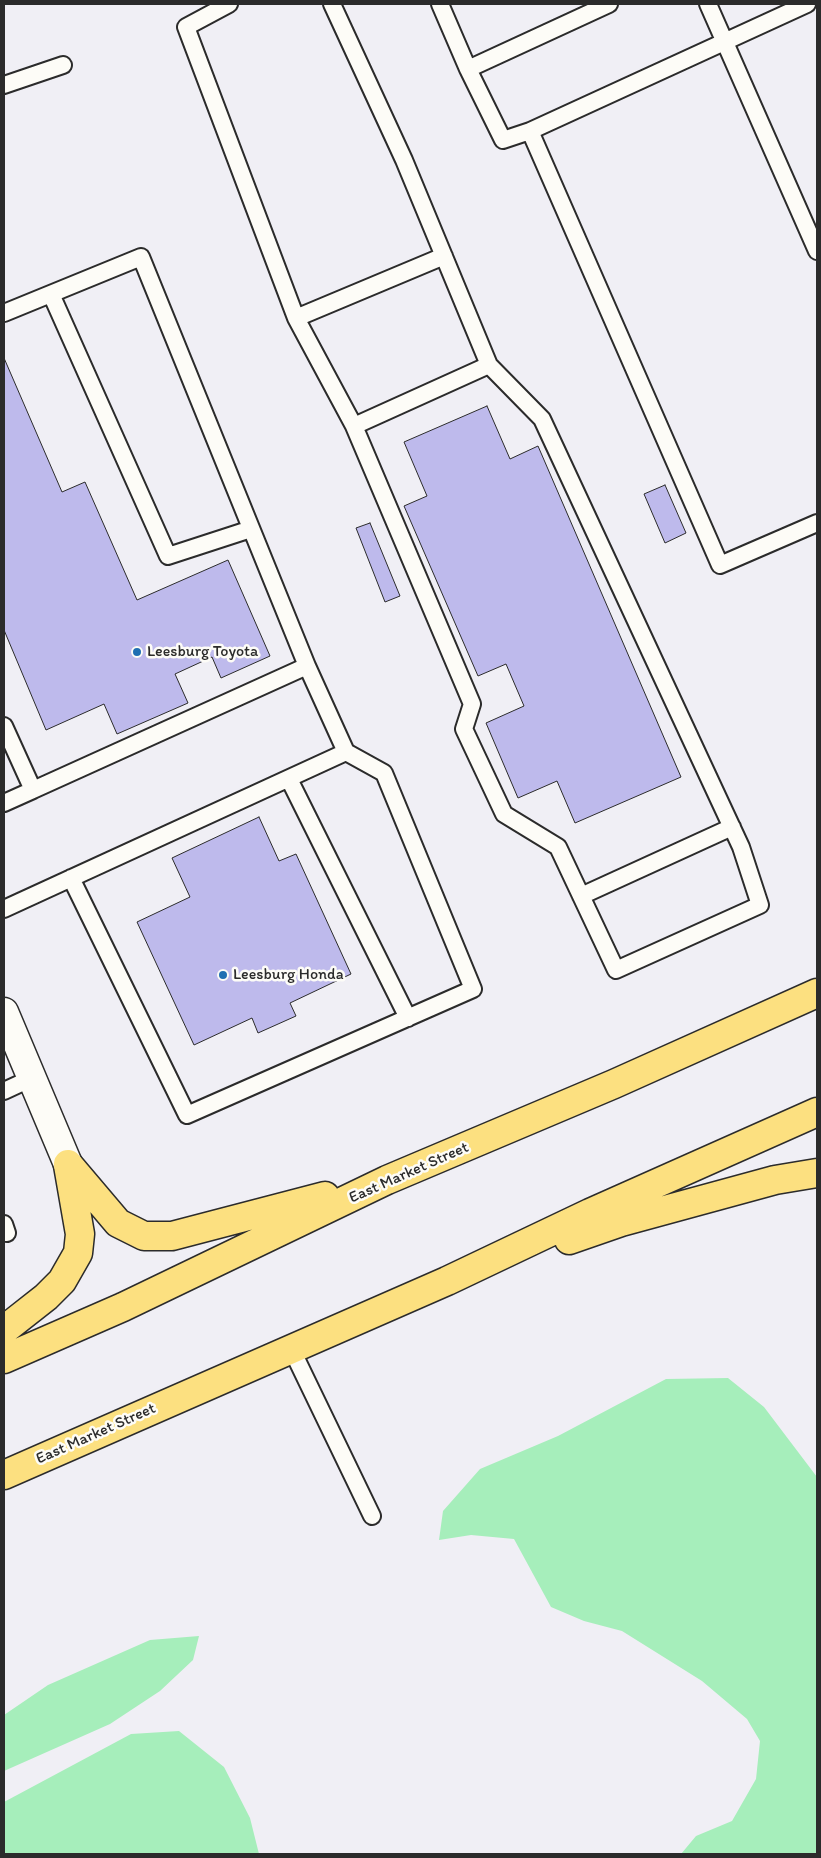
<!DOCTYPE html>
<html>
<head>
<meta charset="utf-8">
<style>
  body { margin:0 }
  #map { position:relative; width:821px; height:1858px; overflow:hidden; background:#f0eff5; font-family:Itim,sans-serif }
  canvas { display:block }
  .frame { position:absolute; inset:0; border:5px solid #2b2b2b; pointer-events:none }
</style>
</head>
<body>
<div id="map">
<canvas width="821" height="1858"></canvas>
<div class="frame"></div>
</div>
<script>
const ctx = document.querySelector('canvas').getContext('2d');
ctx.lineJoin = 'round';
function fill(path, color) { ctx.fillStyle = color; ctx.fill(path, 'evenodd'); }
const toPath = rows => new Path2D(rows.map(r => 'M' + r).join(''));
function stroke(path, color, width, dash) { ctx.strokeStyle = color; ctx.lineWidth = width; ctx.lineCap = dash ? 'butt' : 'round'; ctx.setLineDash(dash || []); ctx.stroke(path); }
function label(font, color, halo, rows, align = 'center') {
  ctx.font = font + ' Itim,sans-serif'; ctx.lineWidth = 5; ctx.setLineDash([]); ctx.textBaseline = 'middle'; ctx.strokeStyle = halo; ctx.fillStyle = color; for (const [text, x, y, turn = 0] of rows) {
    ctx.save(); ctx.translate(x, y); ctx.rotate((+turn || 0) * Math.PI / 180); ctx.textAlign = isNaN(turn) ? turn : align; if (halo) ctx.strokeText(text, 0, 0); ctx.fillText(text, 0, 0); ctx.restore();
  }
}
const green = toPath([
  [728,1378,764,1407,817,1477,817,1854,681,1854,696,1836,732,1821,756,1779,760,1741,747,1719,702,1681,622,1631,584,1621,551,1607,514,1539,471,1535,439,1540,443,1511,480,1469,558,1436,666,1379],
  [199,1636,193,1660,160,1691,110,1724,4,1771,4,1715,48,1685,150,1640],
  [179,1731,224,1767,250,1818,259,1854,4,1854,4,1802,131,1734]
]);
const building = toPath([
  [4,358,62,492,85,482,137,600,228,560,270,656,221,678,212,657,175,674,188,703,117,734,104,704,46,730,4,630,4,358],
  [487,406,510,459,538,446,681,777,575,823,557,781,518,798,486,723,524,706,506,664,478,676,404,506,427,496,404,442,487,406],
  [665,485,686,533,665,543,644,494,665,485],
  [370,523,400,596,385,602,356,528,370,523],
  [259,817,279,861,296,854,351,974,290,1003,296,1016,258,1033,252,1018,194,1045,137,922,190,897,172,858,259,817]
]);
const lane = toPath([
  [229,4,186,27,296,318,354,426,472,704,464,729,504,814,558,847,616,970,760,905,741,847,542,419,489,365,404,160,332,4],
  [440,4,468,69,503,140,530,131],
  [708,4,817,251],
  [807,4,530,131,720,565,817,523],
  [468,69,609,4],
  [4,85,63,65],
  [51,294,168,556,251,529],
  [4,313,141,257,307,666,33,790,4,726],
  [296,318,444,256],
  [354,426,489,365],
  [289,779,408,1018],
  [4,803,33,790],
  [71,878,187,1115,473,989,384,773,346,752],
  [581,896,732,827],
  [4,909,346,752,307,666],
  [4,1091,32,1078],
  [4,1224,7,1233],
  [291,1348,372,1516]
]);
const secondary = toPath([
  [4,1012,68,1164]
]);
const highway = toPath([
  [68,1164,118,1223,144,1236,172,1236,325,1196],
  [569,1240,621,1222,775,1180,817,1173],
  [4,1330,46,1297,62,1281,78,1253,80,1234,68,1165],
  [4,1359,123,1307,387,1180,614,1084,817,993],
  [4,1475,447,1281,590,1213,817,1112]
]);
const markers = [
  [137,652,5,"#1f6fb2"],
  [223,975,5,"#1f6fb2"]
];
const poiNames = [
  ["Leesburg Toyota",147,652],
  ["Leesburg Honda",233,975]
];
const streetNames = [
  ["East Market Street",409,1173,-24],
  ["East Market Street",96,1434,-24]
];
fill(green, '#a6eebb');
fill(building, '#bebaec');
stroke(building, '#2b2b2b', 1);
stroke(lane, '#2b2b2b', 20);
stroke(secondary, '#2b2b2b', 31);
stroke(highway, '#2b2b2b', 31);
stroke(lane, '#fdfcf7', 16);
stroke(secondary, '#fdfcf7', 28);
stroke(highway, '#fce080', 28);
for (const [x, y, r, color] of markers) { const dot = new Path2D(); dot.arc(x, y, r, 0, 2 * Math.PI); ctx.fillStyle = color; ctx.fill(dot); stroke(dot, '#fdfcf7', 2); }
label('16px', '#2b2b2b', '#fdfcf7', poiNames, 'left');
label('16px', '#2b2b2b', '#fdfcf7', streetNames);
</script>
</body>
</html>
